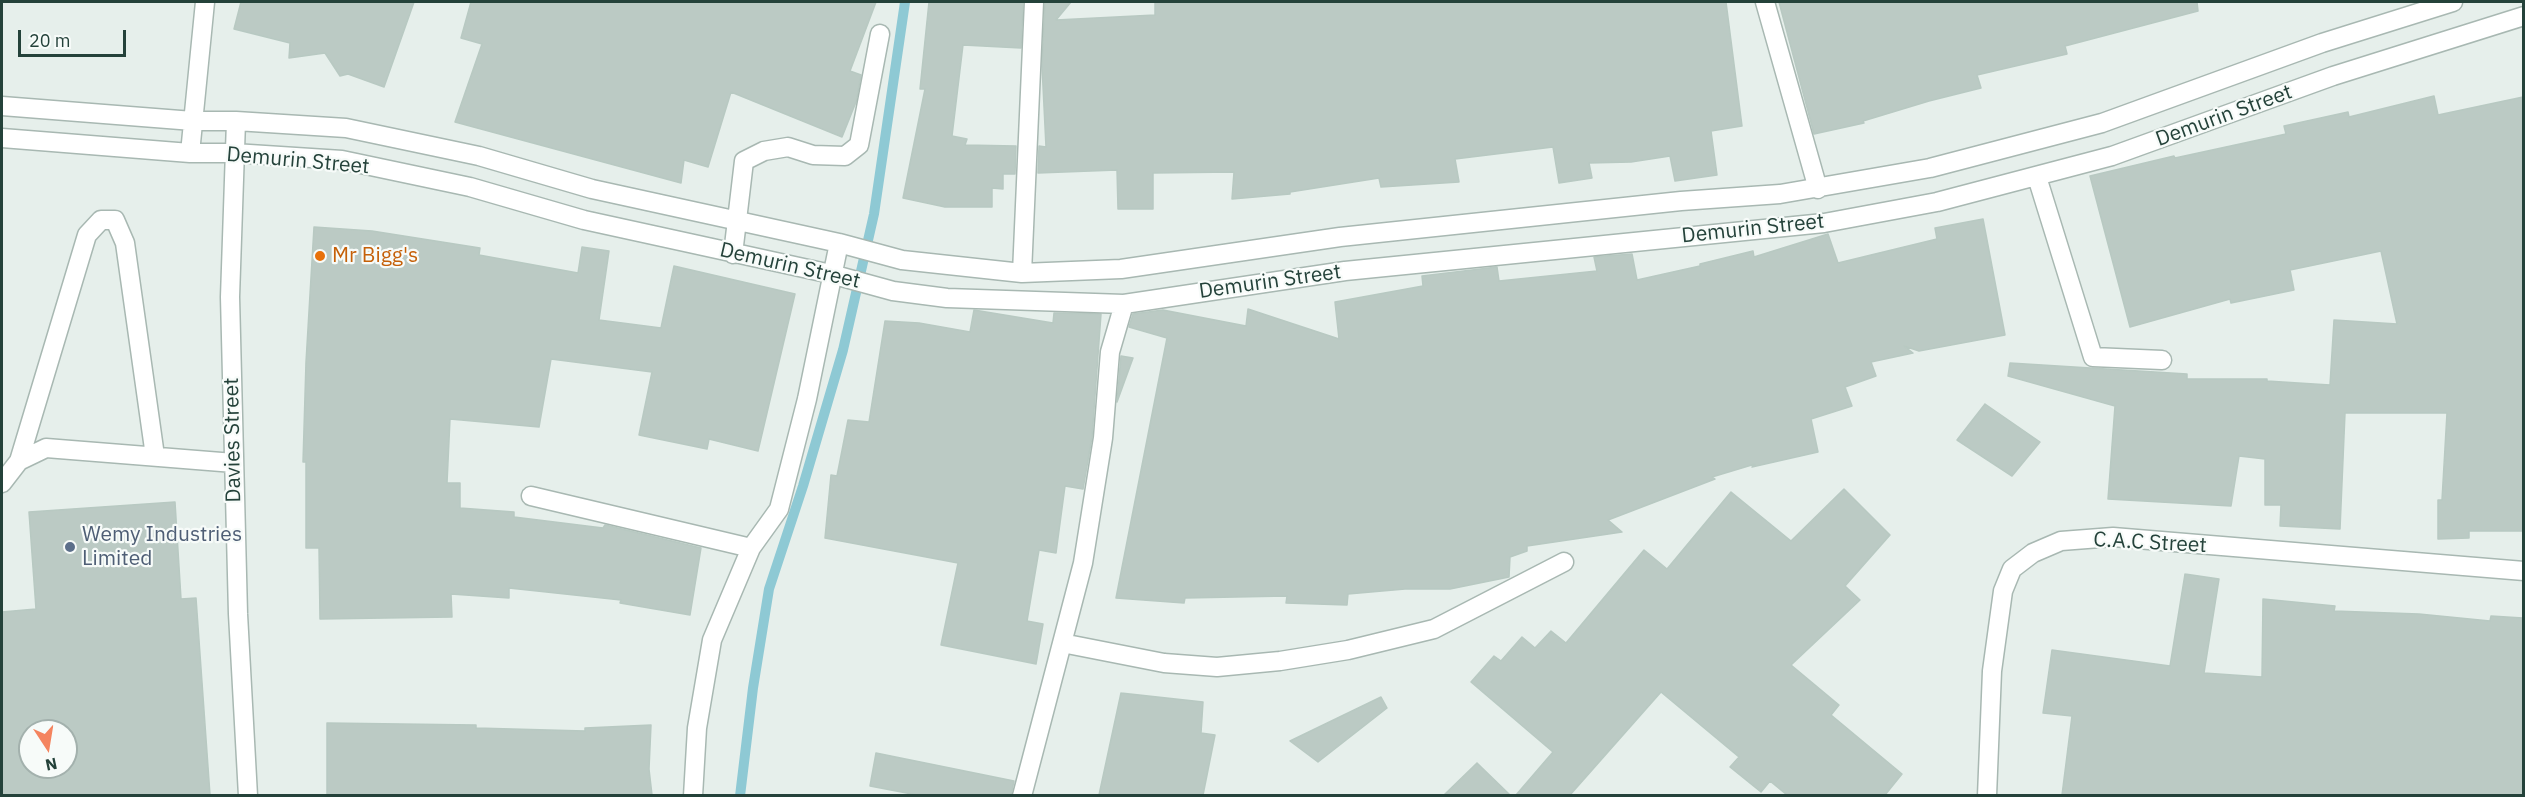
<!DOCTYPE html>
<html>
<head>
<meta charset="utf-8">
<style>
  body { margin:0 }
  #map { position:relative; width:2525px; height:797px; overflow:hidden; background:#e6efeb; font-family:"IBM Plex Sans",sans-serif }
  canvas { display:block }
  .frame { position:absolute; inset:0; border:3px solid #24423a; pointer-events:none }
  .north { position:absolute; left:18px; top:719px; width:60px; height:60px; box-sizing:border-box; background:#f7fbf9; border:2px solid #a3b1ad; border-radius:50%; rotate:168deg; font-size:16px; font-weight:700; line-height:24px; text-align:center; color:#24423a }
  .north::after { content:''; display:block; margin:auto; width:21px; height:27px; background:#f4845f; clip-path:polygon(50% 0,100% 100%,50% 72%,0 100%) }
  .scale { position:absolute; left:18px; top:30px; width:108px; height:27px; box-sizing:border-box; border:3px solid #24423a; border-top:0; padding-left:8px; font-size:18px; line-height:21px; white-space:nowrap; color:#24423a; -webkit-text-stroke:4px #f7fbf9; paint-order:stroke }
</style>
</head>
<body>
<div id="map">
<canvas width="2525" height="797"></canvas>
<div class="frame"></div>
<div class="north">N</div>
<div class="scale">20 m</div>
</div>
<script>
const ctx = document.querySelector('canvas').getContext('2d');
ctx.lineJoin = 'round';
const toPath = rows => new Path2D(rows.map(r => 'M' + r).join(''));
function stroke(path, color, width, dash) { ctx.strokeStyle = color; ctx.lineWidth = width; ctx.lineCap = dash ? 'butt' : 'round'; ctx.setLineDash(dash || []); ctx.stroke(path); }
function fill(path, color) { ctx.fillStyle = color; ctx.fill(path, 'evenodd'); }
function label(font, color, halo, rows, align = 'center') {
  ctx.font = font + ' "IBM Plex Sans",sans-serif'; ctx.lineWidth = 4.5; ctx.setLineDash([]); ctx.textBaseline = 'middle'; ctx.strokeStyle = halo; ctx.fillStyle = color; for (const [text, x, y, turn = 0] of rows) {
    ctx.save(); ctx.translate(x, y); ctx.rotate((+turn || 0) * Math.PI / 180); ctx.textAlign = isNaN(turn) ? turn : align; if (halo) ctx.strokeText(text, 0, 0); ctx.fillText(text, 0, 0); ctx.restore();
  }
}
const stream = toPath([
  [740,796,753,688,769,589,803,486,843,350,874,214,905,2]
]);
const building = toPath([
  [241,2,414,2,384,87,348,74,340,76,325,53,289,58,290,43,234,29,241,2],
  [471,2,876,2,850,71,861,75,856,102,842,137,731,92,708,167,684,160,681,183,455,122,482,44,461,38,471,2],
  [929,2,1023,2,1021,48,963,45,952,136,967,139,965,145,1016,146,1015,174,1003,174,1003,189,992,188,992,207,945,207,903,198,925,89,920,89,929,2],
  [1045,2,1071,2,1056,20,1155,15,1155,2,1726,2,1742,126,1711,131,1717,175,1675,181,1670,156,1631,162,1589,163,1592,178,1559,183,1553,147,1455,159,1459,182,1381,187,1379,178,1290,192,1290,194,1232,199,1234,172,1153,173,1153,209,1118,209,1117,170,1038,173,1039,146,1046,147,1042,66,1045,2],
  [1779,2,2197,2,2198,11,2065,46,2067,54,1977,75,1981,88,1929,101,1863,121,1864,123,1814,134,1779,2],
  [2434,96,2438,115,2523,97,2523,531,2469,531,2469,538,2438,539,2438,500,2442,500,2447,413,2345,413,2340,529,2280,526,2281,505,2265,505,2265,459,2239,456,2231,506,2108,499,2115,406,2008,376,2010,363,2187,374,2187,379,2267,379,2267,381,2330,385,2334,320,2397,324,2381,251,2290,270,2294,290,2231,303,2230,299,2130,327,2090,176,2174,156,2175,158,2286,134,2284,126,2348,112,2349,117,2434,96],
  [1983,219,2005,335,1919,351,1904,346,1913,353,1871,362,1876,376,1845,387,1852,406,1811,419,1818,452,1752,467,1755,464,1712,477,1715,479,1608,520,1622,532,1527,546,1527,551,1510,557,1509,577,1450,589,1405,589,1348,594,1347,605,1286,603,1287,596,1185,598,1184,603,1116,598,1167,338,1129,327,1133,314,1163,310,1246,326,1248,309,1339,339,1335,302,1423,286,1422,276,1497,267,1499,281,1597,271,1594,257,1632,254,1637,280,1700,266,1700,264,1753,251,1754,257,1828,234,1838,263,1937,239,1935,228,1983,219],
  [314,227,372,231,480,248,479,255,578,273,582,247,609,251,599,320,661,328,674,266,795,294,758,451,709,439,707,449,639,435,652,372,551,359,539,427,450,419,447,483,460,483,460,508,514,512,514,517,603,528,605,525,701,548,690,615,620,603,621,600,509,588,509,598,451,594,452,617,320,619,319,548,306,548,306,462,303,462,306,362,314,227],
  [974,310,1053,323,1054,313,1101,314,1092,437,1083,489,1065,486,1056,553,1039,550,1027,621,1043,624,1036,664,941,645,958,563,825,538,831,475,837,476,848,420,869,422,885,321,919,323,970,332,974,310],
  [1121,356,1133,358,1117,402,1121,356],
  [1985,404,2040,442,2012,476,1957,440,1985,404],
  [1844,489,1890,535,1845,586,1860,600,1791,665,1839,705,1831,715,1902,774,1885,795,1787,795,1770,781,1761,792,1730,767,1739,757,1661,692,1570,795,1516,795,1553,752,1471,682,1494,656,1501,661,1522,637,1535,648,1551,631,1566,643,1644,550,1667,569,1731,492,1791,541,1844,489],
  [175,502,181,599,196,598,210,795,2,795,2,612,36,609,29,512,175,502],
  [30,731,66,731,66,767,30,767,30,731],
  [2185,574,2219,579,2204,673,2262,677,2263,599,2335,606,2334,611,2419,614,2490,621,2491,616,2523,618,2523,795,2062,795,2072,716,2043,713,2052,650,2170,666,2185,574],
  [1121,693,1203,702,1201,733,1215,735,1203,795,1099,795,1121,693],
  [1381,697,1387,708,1318,762,1290,741,1381,697],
  [327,723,476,725,476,728,585,731,585,728,651,725,649,769,652,795,327,795,327,723],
  [876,753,1014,781,1011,795,917,795,870,786,876,753],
  [1477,763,1510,795,1444,795,1477,763]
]);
const minor = toPath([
  [1765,2,1818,189],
  [2,106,193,121,236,121,346,128,479,156,592,189,839,243,902,260,1022,273,1121,269,1340,237,1681,201,1780,194,1930,168,2102,123,2322,43,2453,2],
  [236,121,230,297,238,614,248,796],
  [2,138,190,153,234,153,342,160,470,187,584,220,831,274,893,291,947,298,1124,304,1345,271,1824,223,1937,202,2112,156,2333,76,2524,16],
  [190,153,205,2],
  [2037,177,2093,357,2162,360],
  [733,254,744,161,764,151,788,147,813,155,845,156,859,145,880,34],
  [1022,273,1034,2],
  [19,461,87,235,101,220,115,220,125,243,155,456],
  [2,483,19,461,46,448,234,463],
  [531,496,751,548],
  [1062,643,1164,663,1217,667,1280,661,1348,650,1434,629,1564,562],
  [693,796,697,728,712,640,751,548,779,509,807,399,839,243],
  [1022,796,1083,563,1103,438,1110,352,1124,304],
  [1987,796,1992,671,2003,591,2012,569,2033,553,2061,541,2113,537,2524,571]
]);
const markers = [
  [320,256,6,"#e8710a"],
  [70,547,6,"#5c6f8a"]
];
const streetNames = [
  ["Demurin Street",2224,116,-20],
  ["Demurin Street",298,161,5],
  ["Demurin Street",1753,229,-6],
  ["Demurin Street",790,266,13],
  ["Demurin Street",1270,282,-8],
  ["Davies Street",233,440,-91],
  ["C.A.C Street",2150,543,3]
];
const foodNames = [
  ["Mr Bigg's",332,256]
];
const serviceNames = [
  ["Wemy Industries",82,535],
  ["Limited",82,559]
];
stroke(stream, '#8ec9d4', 10);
fill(building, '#bbcac4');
stroke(building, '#b8c9c2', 1.5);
stroke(minor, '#a8b8b2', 21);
stroke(minor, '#fff', 18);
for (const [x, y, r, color] of markers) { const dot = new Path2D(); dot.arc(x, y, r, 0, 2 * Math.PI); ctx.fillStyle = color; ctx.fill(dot); stroke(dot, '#f7fbf9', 2); }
label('21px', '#24423a', '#f7fbf9', streetNames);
label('21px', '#c56008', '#f7fbf9', foodNames, 'left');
label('21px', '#4e5e75', '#f7fbf9', serviceNames, 'left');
</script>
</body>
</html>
